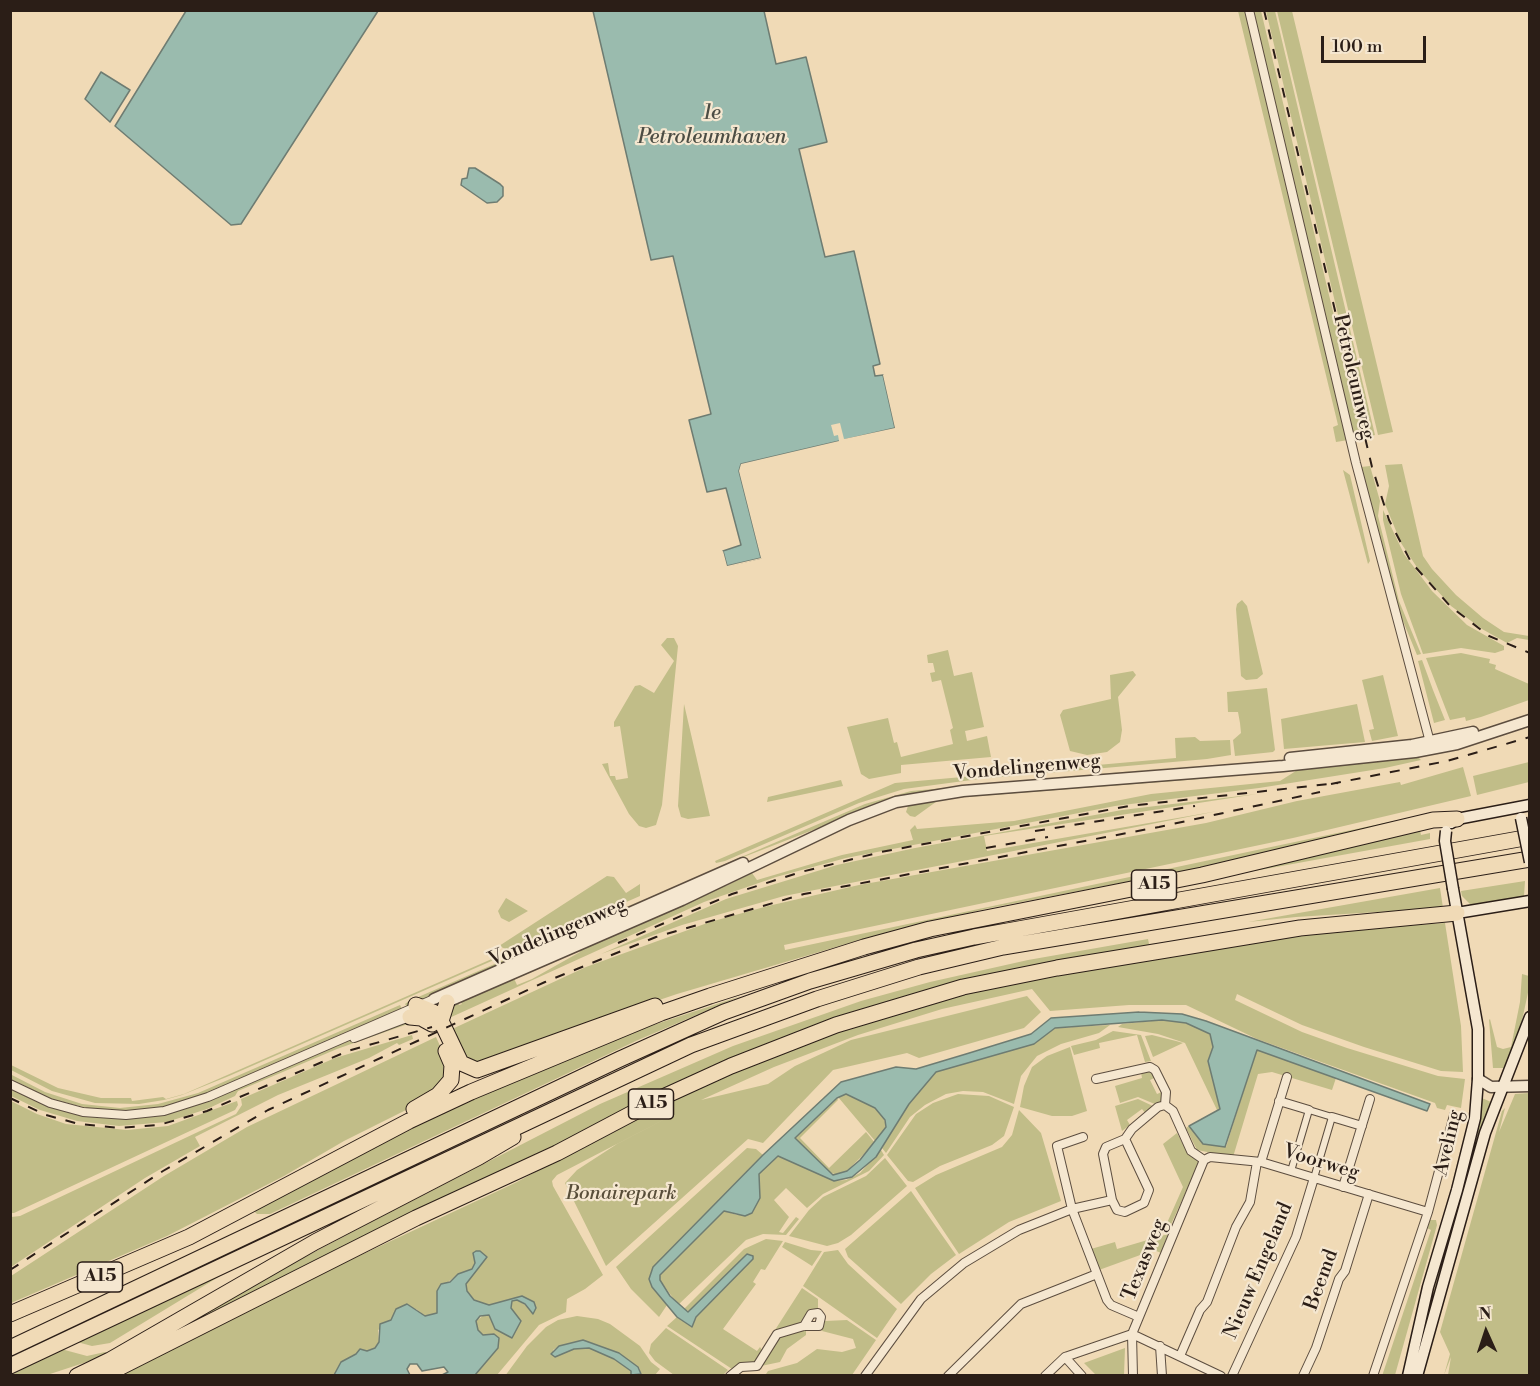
<!DOCTYPE html>
<html>
<head>
<meta charset="utf-8">
<style>
  body { margin:0 }
  #map { position:relative; width:1540px; height:1386px; overflow:hidden; background:#f0dab6; font-family:"Libre Bodoni",serif }
  canvas { display:block }
  .frame { position:absolute; inset:0; border:12px solid #2b1e17; pointer-events:none }
  .north { position:absolute; left:1456px; top:1302px; width:60px; height:60px; -webkit-text-stroke:4px #f5e7d0; paint-order:stroke; rotate:357deg; font-size:16px; font-weight:700; line-height:24px; text-align:center; color:#2b1e17 }
  .north::after { content:''; display:block; margin:auto; width:21px; height:27px; background:#2b1e17; clip-path:polygon(50% 0,100% 100%,50% 72%,0 100%) }
  .scale { position:absolute; left:1321px; top:36px; width:105px; height:27px; box-sizing:border-box; border:3px solid #2b1e17; border-top:0; padding-left:8px; font-size:18px; line-height:21px; white-space:nowrap; color:#2b1e17; -webkit-text-stroke:4px #f5e7d0; paint-order:stroke }
</style>
</head>
<body>
<div id="map">
<canvas width="1540" height="1386"></canvas>
<div class="frame"></div>
<div class="north">N</div>
<div class="scale">100 m</div>
</div>
<script>
const ctx = document.querySelector('canvas').getContext('2d');
ctx.lineJoin = 'round';
function fill(path, color) { ctx.fillStyle = color; ctx.fill(path, 'evenodd'); }
const toPath = rows => new Path2D(rows.map(r => 'M' + r).join(''));
function stroke(path, color, width, dash) { ctx.strokeStyle = color; ctx.lineWidth = width; ctx.lineCap = dash ? 'butt' : 'round'; ctx.setLineDash(dash || []); ctx.stroke(path); }
function label(font, color, halo, rows, align = 'center') {
  ctx.font = font + ' "Libre Bodoni",serif'; ctx.lineWidth = 4.5; ctx.setLineDash([]); ctx.textBaseline = 'middle'; ctx.strokeStyle = halo; ctx.fillStyle = color; for (const [text, x, y, turn = 0] of rows) {
    ctx.save(); ctx.translate(x, y); ctx.rotate((+turn || 0) * Math.PI / 180); ctx.textAlign = isNaN(turn) ? turn : align; if (halo) ctx.strokeText(text, 0, 0); ctx.fillText(text, 0, 0); ctx.restore();
  }
}
const green = toPath([
  [1238,11,1246,11,1348,440,1336,442,1333,427,1338,425],
  [1253,11,1261,11,1363,437,1354,439],
  [1266,11,1275,11,1375,435,1367,437],
  [1277,11,1292,11,1393,432,1378,435],
  [1402,464,1423,556,1432,569,1456,595,1483,618,1504,632,1529,636,1529,640,1517,638,1507,643,1482,629,1451,606,1418,569,1401,543,1385,504,1389,486,1385,465],
  [1370,466,1380,501,1378,516,1399,601,1421,654,1417,655,1396,604,1361,467],
  [1343,470,1350,475,1370,561,1368,564],
  [1383,510,1404,554,1432,591,1467,625,1504,646,1504,650,1495,653,1461,648,1423,654,1401,594,1383,520],
  [1242,600,1247,606,1263,674,1257,679,1246,680,1241,676,1236,609,1237,604],
  [667,638,674,638,678,646,662,805,656,825,646,828,639,826,629,814,602,764,608,763,610,776,615,776,616,780,628,778,620,726,614,727,614,722,635,686,640,685,654,693,674,661,661,645],
  [948,650,954,676,972,672,984,727,965,731,967,741,987,736,991,757,901,765,901,773,869,779,861,774,847,727,888,718,894,743,897,742,901,757,953,744,950,730,953,728,941,680,932,682,930,673,935,672,933,663,928,663,927,655],
  [1461,653,1490,659,1489,663,1496,665,1495,669,1529,684,1529,700,1481,717,1466,721,1465,717,1450,720,1426,658],
  [1422,660,1433,690,1445,720,1434,723,1418,661],
  [1133,671,1136,675,1118,697,1122,730,1120,742,1107,752,1087,755,1070,751,1060,715,1063,710,1111,699,1110,675],
  [1383,675,1398,736,1372,741,1369,730,1374,729,1362,680],
  [1267,688,1275,750,1273,752,1235,756,1233,740,1241,733,1240,723,1238,712,1228,712,1227,692],
  [684,704,710,816,688,819,681,817,678,806],
  [1357,704,1365,742,1284,749,1281,719],
  [1195,737,1200,741,1230,740,1231,755,1207,759,979,779,904,789,859,803,725,861,716,863,715,861,895,783,1176,758,1175,738],
  [1426,753,1427,756,1418,757,1421,760,1385,768,1259,788,1115,806,846,858,776,877,704,902,447,1019,448,1010,457,999,459,1005,462,1004,458,999,512,974,517,985,532,979,580,952,578,947,724,884,726,886,752,873,757,880,842,855,913,840,910,830,915,825,917,829,1014,821,1151,794,1280,781,1299,769],
  [1529,762,1529,782,1477,795,1473,776],
  [1201,765,944,789,849,816,718,867,865,804,911,791],
  [1463,767,1471,796,1293,838,784,945,785,950,1427,814,1427,818,1178,872,985,909,870,937,677,994,470,1064,450,1030,586,967,710,922,768,906,859,885,1206,823,1297,801,1400,782,1401,785],
  [1226,773,1226,777,940,799,915,817,910,816,906,812,909,803,935,799],
  [841,780,843,786,767,802,768,797],
  [1257,794,984,836,987,851,1218,811,784,896,682,925,601,954,726,899,837,865,915,848,1122,810],
  [1420,830,1421,835,1430,833,1430,839,1199,881],
  [607,876,614,877,626,893,640,884,640,896,229,1076,182,1095,164,1100,139,1104,95,1103,52,1091,11,1070,11,1065,58,1088,101,1098,131,1098,132,1101,163,1097,166,1099,184,1094,510,951,499,946],
  [1525,881,1524,896,1471,905,1462,896,1461,891],
  [1440,888,1443,908,1296,917,1248,922],
  [506,898,528,911,509,922,501,918,498,911],
  [647,898,407,1007,405,1004,409,1001],
  [1445,923,1461,1026,1463,1072,1441,1071,1364,1047,1302,1025,1237,994,1235,1000,1302,1032,1347,1048,1438,1076,1465,1079,1461,1108,1447,1105,1445,1110,1437,1108,1435,1103,1257,1039,1186,1005,1129,1005,1050,1011,1032,989,942,1009,858,1035,774,1067,701,1100,768,1084,795,1066,851,1040,1027,996,1041,1012,1024,1028,919,1058,907,1053,833,1070,763,1143,748,1139,606,1266,565,1183,577,1170,617,1144,694,1104,557,1175,552,1181,553,1186,603,1275,585,1289,567,1299,566,1312,539,1325,497,1375,475,1375,498,1348,494,1334,483,1335,478,1330,476,1321,484,1315,489,1315,493,1319,511,1308,512,1301,517,1300,525,1305,532,1313,536,1308,522,1296,489,1305,474,1300,467,1291,466,1284,478,1266,480,1251,476,1251,473,1253,475,1263,472,1269,458,1274,437,1291,437,1313,425,1316,416,1309,392,1320,378,1330,379,1342,375,1348,351,1356,334,1375,119,1376,299,1284,517,1182,628,1121,725,1074,839,1031,965,993,1086,969,1302,933],
  [1148,939,1149,944,1180,942,1043,968,825,1027,163,1340,261,1280,379,1218,600,1104,733,1046,861,1001,930,982,1028,960],
  [1522,974,1529,976,1529,988,1518,1039,1505,1068,1493,1068,1489,1020,1490,1019,1497,1047,1503,1049,1511,1047,1520,1002],
  [741,996,638,1040,270,1214,257,1214,254,1211,458,1103,602,1042],
  [400,1005,402,1009,200,1096,166,1107,130,1111,92,1109,51,1099,11,1079,10,1074,45,1092,82,1104,120,1108,158,1104,198,1093],
  [1162,1020,1186,1023,1210,1034,1213,1047,1208,1061,1220,1109,1217,1110,1185,1043,1158,1034,1118,1027,1122,1024],
  [409,1021,408,1024,337,1049,238,1091,235,1096,207,1109,167,1122,119,1126,77,1121,40,1110,11,1096,10,1088,42,1104,87,1116,120,1119,156,1116,197,1105,340,1044],
  [1110,1025,1099,1033,1061,1044,1037,1056,1021,1076,1014,1104,983,1092,963,1091,946,1094,925,1105,910,1117,886,1153,882,1148,909,1104,936,1072,1034,1044,1055,1028],
  [1113,1031,1141,1035,1151,1061,1145,1062,1137,1035,1099,1043,1100,1048,1074,1055,1071,1046,1096,1040],
  [412,1035,413,1039,399,1045,397,1043,369,1058,278,1095,195,1137,200,1146,145,1178,11,1267,11,1217,20,1216,236,1114,242,1105,241,1099,335,1058],
  [1152,1035,1176,1041,1183,1043,1153,1057,1145,1036],
  [436,1037,449,1066,448,1081,410,1108,344,1141,284,1176,167,1236,11,1303,11,1276,164,1176,247,1127],
  [1070,1047,1087,1111,1072,1116,1052,1116,1020,1107,1024,1086,1032,1067,1047,1056],
  [1257,1049,1336,1078,1332,1090,1272,1072,1258,1074,1233,1157,1197,1150,1186,1128,1189,1126,1192,1130,1226,1147],
  [1151,1071,1156,1077,1150,1080,1157,1094,1162,1092,1161,1101,1157,1105,1138,1097,1120,1103,1115,1086,1142,1078,1141,1072],
  [1529,1093,1529,1375,1448,1375,1451,1357,1444,1375,1450,1354,1440,1332,1502,1111,1505,1108,1499,1132,1515,1094],
  [846,1094,875,1108,884,1118,886,1127,876,1142,838,1097],
  [958,1094,989,1096,1014,1107,1004,1136,992,1145,940,1166,913,1182,908,1181,887,1155,916,1114,933,1103],
  [837,1098,838,1100,800,1138,829,1168,866,1132,875,1143,847,1171,838,1175,828,1172,795,1138],
  [1482,1098,1491,1102,1414,1375,1410,1376,1475,1144],
  [1138,1099,1155,1107,1146,1114,1142,1109,1127,1120,1130,1125,1122,1131,1115,1106],
  [11,1101,37,1114,66,1124,127,1130,168,1126,237,1101,238,1105,235,1110,14,1213,10,1213],
  [1019,1110,1041,1133,1061,1201,1009,1222,959,1254,915,1188,936,1175,1002,1147,1012,1135],
  [1177,1133,1187,1152,1199,1160,1191,1187,1188,1187,1168,1231,1163,1232,1183,1187,1163,1144],
  [747,1148,756,1149,763,1155,653,1267,652,1287,667,1305,659,1317,631,1289,616,1267],
  [881,1150,884,1155,869,1171,823,1194,807,1208,786,1188,774,1200,789,1217,779,1232,783,1233,796,1217,799,1219,786,1235,763,1234,746,1240,678,1305,660,1280,660,1274,724,1211,737,1215,760,1198,759,1174,778,1155,834,1181,846,1180,860,1173],
  [885,1158,907,1186,851,1235,838,1243,827,1246,789,1236,809,1210,823,1197,866,1176],
  [911,1191,956,1255,931,1274,901,1304,848,1257,845,1249],
  [1429,1220,1436,1220,1437,1225,1395,1375,1382,1376,1431,1230,1427,1228],
  [1168,1234,1161,1253,1154,1250,1099,1270,1091,1249,1115,1242,1117,1249],
  [766,1239,783,1241,765,1270,761,1269,753,1282,756,1284,723,1329,757,1351,760,1347,762,1350,756,1362,739,1364,732,1369,667,1326,677,1317,692,1327,696,1317,753,1258,747,1254,691,1311,683,1310,744,1249],
  [785,1242,811,1250,822,1251,812,1266,782,1247],
  [838,1250,848,1264,897,1309,877,1338,803,1286,824,1252],
  [230,1270,110,1343,92,1346,77,1342],
  [802,1288,818,1299,818,1310,807,1312,802,1323,775,1330],
  [577,1316,598,1319,610,1324,640,1346,651,1362,660,1369,655,1375,640,1375,640,1369,619,1353,583,1340,559,1346,553,1350,555,1357,574,1349,589,1348,614,1359,631,1371,632,1375,505,1376,527,1346,546,1327,558,1320],
  [847,1320,876,1340,852,1375,766,1374,768,1371,797,1363,817,1349,842,1352,856,1348,853,1339,822,1331,825,1321],
  [666,1328,728,1370,723,1375,674,1375,655,1361,649,1353,651,1344],
  [802,1329,806,1331,806,1335,787,1349,780,1362,761,1366,780,1336],
  [1125,1348,1124,1375,1096,1375,1084,1363],
  [61,1349,87,1356,105,1352,108,1355,47,1375,11,1375]
]);
const water = toPath([
  [186,11,378,11,241,224,231,225,115,126,186,11],
  [593,11,764,11,776,64,806,57,827,142,799,149,825,257,854,251,880,364,873,366,875,376,883,375,895,428,741,464,739,471,761,558,727,566,723,551,741,545,726,488,707,492,689,420,711,414,673,256,651,260,593,11],
  [101,72,130,90,110,122,85,99,101,72],
  [469,168,475,168,500,184,503,187,503,196,497,202,487,203,461,185,462,179,467,178,469,168],
  [1139,1012,1182,1014,1206,1021,1430,1104,1427,1111,1257,1050,1225,1147,1203,1144,1189,1126,1220,1109,1208,1061,1213,1047,1210,1034,1186,1023,1162,1020,1055,1028,1034,1044,936,1072,909,1104,876,1157,852,1177,834,1181,778,1156,759,1174,760,1198,752,1213,745,1216,724,1211,660,1275,660,1280,670,1296,688,1312,747,1254,753,1256,753,1259,696,1317,692,1327,677,1317,652,1287,649,1279,653,1267,763,1155,841,1082,896,1067,916,1069,966,1054,1031,1034,1051,1018,1139,1012],
  [846,1094,875,1108,885,1120,886,1127,860,1160,847,1171,833,1175,795,1138,837,1098,846,1094],
  [476,1251,480,1251,487,1257,466,1284,467,1291,474,1300,489,1305,522,1296,534,1302,536,1308,533,1314,525,1304,517,1300,512,1301,511,1308,521,1321,512,1338,495,1329,489,1315,480,1316,476,1321,478,1330,483,1335,494,1334,499,1338,498,1348,475,1375,442,1375,448,1372,444,1367,422,1371,417,1364,410,1364,407,1369,410,1375,334,1375,341,1362,356,1354,360,1349,367,1351,375,1348,379,1342,380,1324,391,1320,396,1309,407,1304,425,1316,437,1313,437,1291,441,1284,450,1282,458,1274,472,1269,475,1263,473,1253,476,1251],
  [583,1340,619,1353,638,1367,641,1374,631,1375,631,1371,614,1359,589,1348,574,1349,555,1357,551,1354,559,1346,583,1340]
]);
const pier = toPath([
  [886,374,897,430,743,466,764,558,725,568,720,552,723,551,727,566,761,558,739,471,741,464,839,441,838,435,834,436,831,425,840,423,844,439,895,428,883,375]
]);
const pedestrian = toPath([
  [1291,1171,1309,1110,1332,1117,1314,1178]
]);
const minor = toPath([
  [1249,10,1356,463,1431,746],
  [354,1038,412,1016],
  [1096,1079,1150,1067,1155,1070,1166,1092,1165,1105,1158,1107,1132,1129,1125,1139],
  [10,1084,50,1103,83,1112,126,1115,164,1111,208,1097,434,999],
  [1279,1101,1309,1110],
  [1165,1105,1173,1111,1191,1151,1204,1160],
  [1332,1117,1362,1126],
  [1083,1137,1057,1146,1072,1209,1107,1300,1111,1305,1139,1317],
  [1125,1139,1149,1190,1144,1203,1125,1212,1117,1210,1112,1200,1103,1154,1106,1147,1125,1139],
  [1204,1160,1210,1157,1261,1162,1428,1212],
  [1261,1162,1287,1077],
  [1343,1187,1370,1099],
  [1160,1346,1162,1376],
  [1180,1356,1200,1310,1207,1302,1236,1227,1250,1202,1257,1162],
  [1065,1357,1082,1376],
  [730,1376,741,1367,757,1366,777,1334,804,1326,819,1326,821,1317,818,1313,811,1314,804,1326],
  [865,1376,921,1299,964,1263,1019,1230,1072,1209,1112,1200],
  [948,1376,1021,1304,1097,1274],
  [1045,1376,1065,1357,1132,1334,1221,1376],
  [1133,1376,1132,1334,1204,1160],
  [1232,1376,1296,1237,1314,1178],
  [1303,1376,1316,1348,1339,1279,1345,1271,1369,1194],
  [1373,1376,1428,1212,1454,1115]
]);
const tertiary = toPath([
  [1290,758,1412,745,1473,732],
  [434,999,743,863],
  [447,1002,682,900,849,820,896,802,963,791,1283,766,1415,752,1457,744,1530,720],
  [1478,1079,1491,1087,1530,1086]
]);
const secondary = toPath([
  [1451,823,1457,819,1530,805],
  [1457,913,1530,901],
  [1408,1376,1428,1287,1457,1190,1475,1118,1478,1079,1478,1029,1453,889],
  [1417,1376,1485,1133,1530,1017]
]);
const motorway = toPath([
  [416,1005,433,1012,441,1021,461,1063,477,1070,655,1006],
  [410,1017,421,1018,432,1024],
  [441,1021,447,1002],
  [414,1109,438,1095,451,1080,452,1065,446,1051],
  [10,1314,189,1237,409,1121,471,1092,661,1013,710,996,864,947,930,929,1202,875,1433,820,1457,819],
  [10,1348,620,1059,724,1012,810,981,916,950,974,937,1530,837],
  [10,1366,691,1045,817,999,919,967,1003,947,1530,859],
  [77,1376,110,1360,315,1242,479,1157,513,1137],
  [103,1376,416,1218,557,1153,663,1097,731,1066,836,1025,963,987,1057,968,1300,928,1457,913]
]);
const rail = toPath([
  [1264,10,1372,467,1389,520,1411,562,1450,606,1489,636,1530,653],
  [1331,784,1447,761,1530,737],
  [1035,831,1195,806],
  [986,848,1048,837],
  [618,943,732,894,801,872,881,852,1129,806,1338,783],
  [10,1098,46,1115,79,1124,119,1128,159,1125,207,1111,348,1051,432,1027],
  [10,1270,163,1171,268,1110,545,982,656,937,804,894,1159,827,1320,792]
]);
const secondaryBridge = toPath([
  [1521,818,1530,862],
  [1446,831,1445,841,1453,889]
]);
const shields = [
  [1154,885,45],
  [651,1104,45],
  [100,1277,45]
];
const shieldNames = [
  ["A15",1154,885],
  ["A15",651,1104],
  ["A15",100,1277]
];
const streetNames = [
  ["Petroleumweg",1353,377,77],
  ["Vondelingenweg",1027,768,-5],
  ["Vondelingenweg",558,933,-23],
  ["Aveling",1449,1143,-77],
  ["Voorweg",1321,1163,17],
  ["Texasweg",1145,1260,-68],
  ["Nieuw Engeland",1259,1271,-67],
  ["Beemd",1322,1280,-70]
];
const parkNames = [
  ["Bonairepark",621,1194]
];
const waterNames = [
  ["1e",712,114],
  ["Petroleumhaven",712,138]
];
fill(green, '#c1bd88');
fill(water, '#9abbae');
stroke(water, '#6e7c72', 1.5);
fill(pier, '#f0dab6');
stroke(pedestrian, '#5c4d3f', 8);
stroke(minor, '#5c4d3f', 10);
stroke(tertiary, '#5c4d3f', 13);
stroke(secondary, '#2b1e17', 13);
stroke(motorway, '#2b1e17', 17);
stroke(pedestrian, '#f5e7d0', 6);
stroke(minor, '#f5e7d0', 8);
stroke(tertiary, '#f5e7d0', 10);
stroke(secondary, '#f5e7d0', 10);
stroke(motorway, '#f0dab6', 15);
stroke(rail, '#2b1e17', 2, [10, 10]);
stroke(secondaryBridge, '#2b1e17', 13, []);
stroke(secondaryBridge, '#f5e7d0', 10);
for (const [x, y, w] of shields) { const box = new Path2D(); box.roundRect(x - w / 2, y - 15, w, 30, 4.5); ctx.fillStyle = '#f5e7d0'; ctx.fill(box); stroke(box, '#2b1e17', 1.5); }
label('bold 18px', '#2b1e17', null, shieldNames);
label('20px', '#2b1e17', '#f5e7d0', streetNames);
label('italic 20px', '#584e39', '#f5e7d0', parkNames);
label('italic 21px', '#4c4d44', '#f5e7d0', waterNames);
</script>
</body>
</html>
